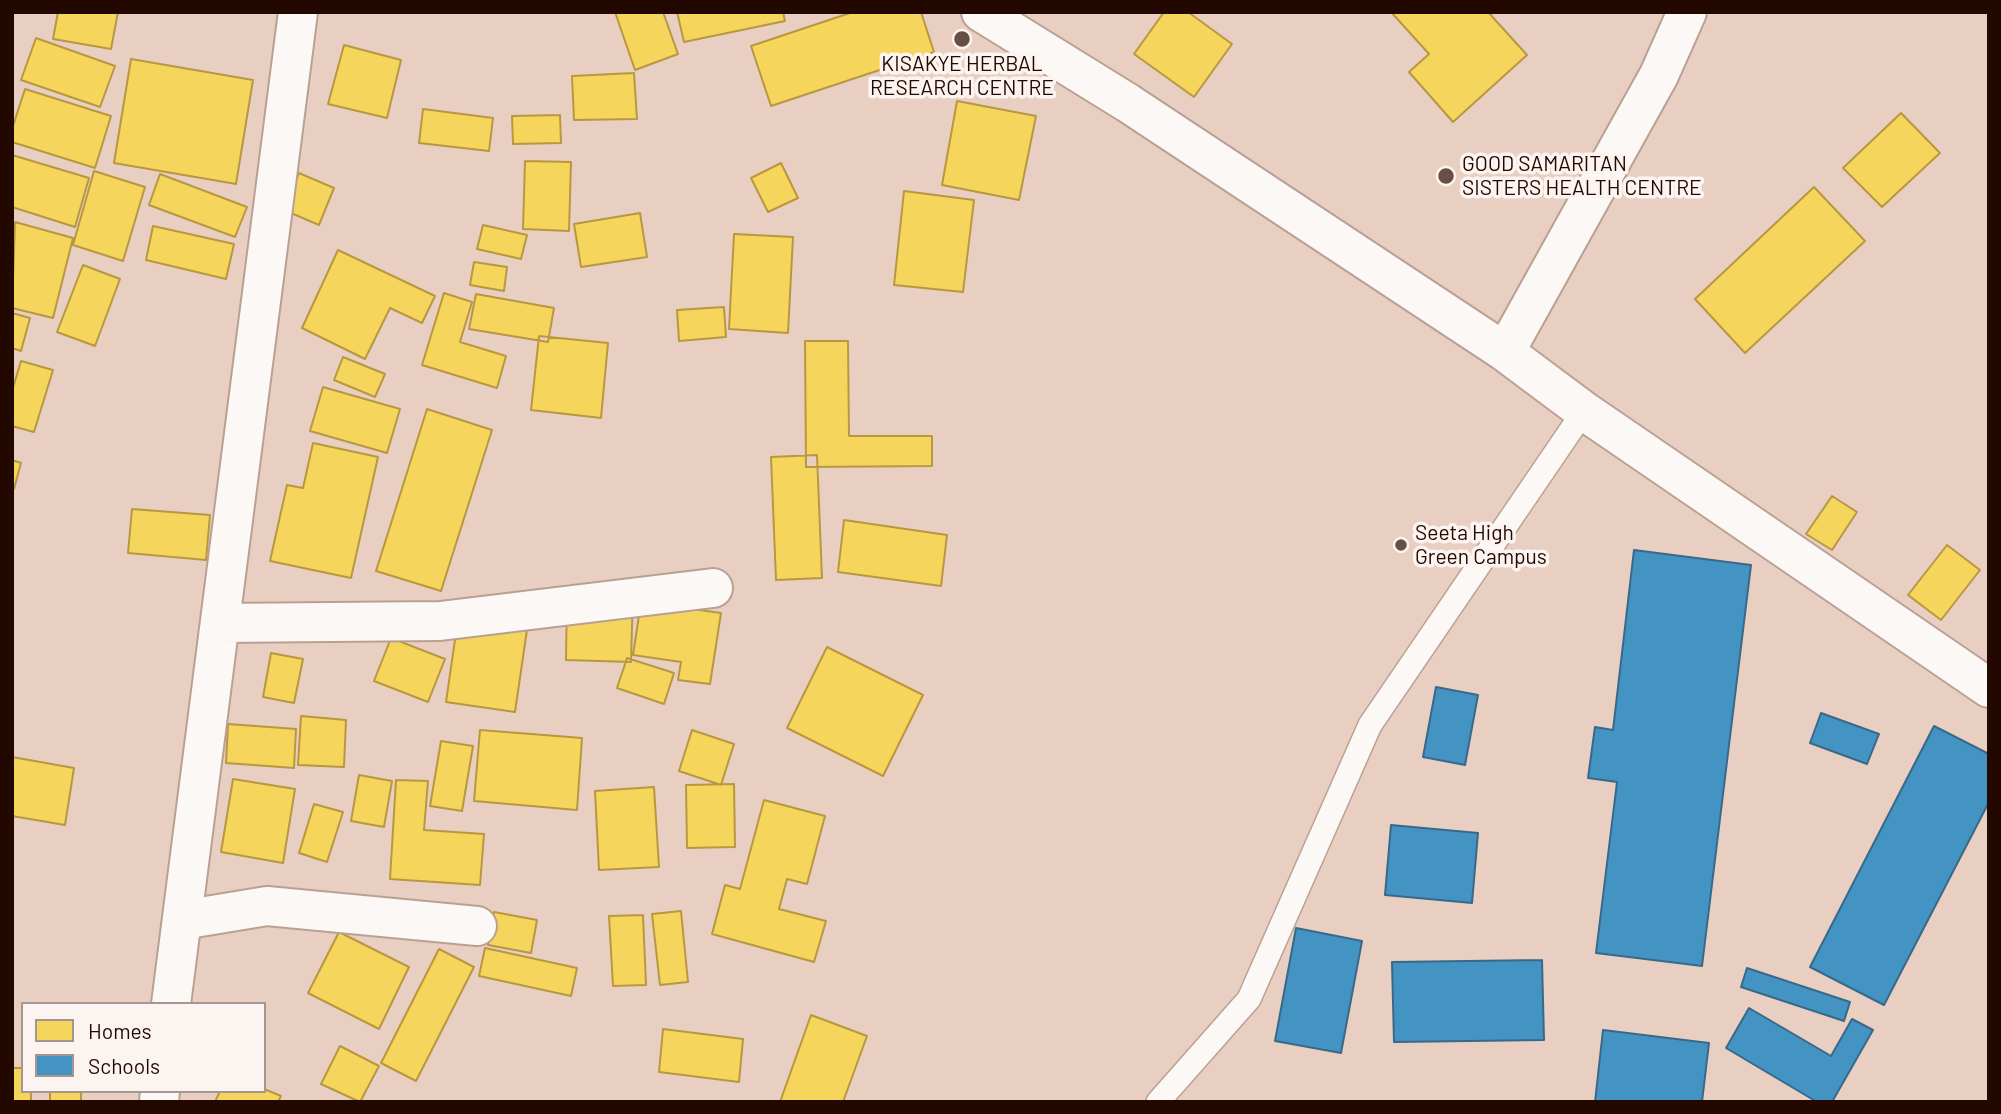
<!DOCTYPE html>
<html>
<head>
<meta charset="utf-8">
<style>
  body { margin:0 }
  #map { position:relative; width:2001px; height:1114px; overflow:hidden; background:#e9cfc2; font-family:Barlow,sans-serif }
  canvas { display:block }
  .frame { position:absolute; inset:0; border:14px solid #230800; pointer-events:none }
  .legend { position:absolute; left:21px; top:1002px; width:245px; height:91px; box-sizing:border-box; background:#fcf4f0; border:2px solid #a59690; margin:0; padding:9px 12px; list-style:none; font-size:21px; color:#230800 }
  .legend li { display:flex; align-items:center; gap:14px; height:35px }
  .legend b { width:35px; border:2px solid #a59690 }
</style>
</head>
<body>
<div id="map">
<canvas width="2001" height="1114"></canvas>
<div class="frame"></div>
<ul class="legend">
<li><b style="height:19px;background:#f6d55c"></b>Homes</li>
<li><b style="height:19px;background:#4393c3"></b>Schools</li>
</ul>
</div>
<script>
const ctx = document.querySelector('canvas').getContext('2d');
ctx.lineJoin = 'round';
function fill(path, color) { ctx.fillStyle = color; ctx.fill(path, 'evenodd'); }
const toPath = rows => new Path2D(rows.map(r => 'M' + r).join(''));
function stroke(path, color, width, dash) { ctx.strokeStyle = color; ctx.lineWidth = width; ctx.lineCap = dash ? 'butt' : 'round'; ctx.setLineDash(dash || []); ctx.stroke(path); }
function label(font, color, halo, rows, align = 'center') {
  ctx.font = font + ' Barlow,sans-serif'; ctx.lineWidth = 7; ctx.setLineDash([]); ctx.textBaseline = 'middle'; ctx.strokeStyle = halo; ctx.fillStyle = color; for (const [text, x, y, turn = 0] of rows) {
    ctx.save(); ctx.translate(x, y); ctx.rotate((+turn || 0) * Math.PI / 180); ctx.textAlign = isNaN(turn) ? turn : align; if (halo) ctx.strokeText(text, 0, 0); ctx.fillText(text, 0, 0); ctx.restore();
  }
}
const homes = toPath([
  [58,12,118,12,111,49,53,39,58,12],
  [615,12,663,12,678,54,635,70,615,12],
  [677,12,783,12,785,21,684,42,677,12],
  [853,12,921,12,934,52,771,106,751,46,853,12],
  [1164,12,1188,12,1232,44,1194,97,1134,54,1164,12],
  [1391,12,1488,12,1527,55,1453,122,1409,72,1429,54,1391,12],
  [36,38,115,66,100,107,21,80,36,38],
  [344,45,401,60,387,118,328,104,344,45],
  [131,59,253,80,236,184,114,163,131,59],
  [634,73,637,119,574,120,572,76,634,73],
  [25,89,111,116,95,168,12,142,12,129,25,89],
  [957,101,1036,116,1019,200,942,185,957,101],
  [423,109,493,118,489,151,419,143,423,109],
  [1901,113,1940,153,1882,207,1843,168,1901,113],
  [560,115,561,143,513,144,512,116,560,115],
  [12,155,89,178,75,227,12,207,12,155],
  [525,161,571,162,569,231,523,229,525,161],
  [781,163,798,198,768,212,751,178,781,163],
  [94,171,145,187,123,261,73,245,94,171],
  [299,173,334,188,319,225,284,210,299,173],
  [160,174,247,207,235,237,149,205,160,174],
  [1814,187,1865,241,1745,353,1695,299,1814,187],
  [904,191,974,200,963,292,894,285,904,191],
  [640,213,647,257,581,267,574,224,640,213],
  [15,222,73,238,53,318,12,308,15,222],
  [483,225,527,235,521,259,477,249,483,225],
  [153,226,234,244,226,279,146,260,153,226],
  [734,234,793,237,788,333,729,329,734,234],
  [338,250,435,296,422,323,390,308,365,359,302,328,338,250],
  [474,262,507,267,504,291,470,285,474,262],
  [83,265,120,279,95,346,57,332,83,265],
  [444,293,472,302,460,342,506,356,497,388,422,365,444,293],
  [476,294,554,308,548,342,469,329,476,294],
  [724,307,726,337,679,341,677,310,724,307],
  [12,313,30,318,21,351,12,348,12,313],
  [539,336,608,343,601,418,531,410,539,336],
  [805,341,848,341,849,436,932,436,932,466,806,467,805,341],
  [343,357,385,374,375,397,334,380,343,357],
  [21,361,53,370,34,432,12,426,12,391,21,361],
  [323,387,400,409,387,453,310,431,323,387],
  [427,409,492,430,441,591,376,571,427,409],
  [313,443,378,457,351,578,270,561,287,485,303,488,313,443],
  [817,455,822,578,776,580,771,457,817,455],
  [12,460,21,463,14,489,12,488,12,460],
  [1832,496,1857,512,1832,550,1806,534,1832,496],
  [132,509,210,515,206,560,128,553,132,509],
  [844,520,947,535,941,586,838,572,844,520],
  [1947,545,1980,570,1941,620,1908,595,1947,545],
  [567,590,633,592,631,662,566,660,567,590],
  [641,602,721,613,710,684,678,680,681,662,633,655,641,602],
  [460,605,529,616,515,712,446,702,460,605],
  [391,638,445,659,428,702,374,681,391,638],
  [827,647,923,695,883,776,787,728,827,647],
  [271,653,303,659,294,703,263,697,271,653],
  [627,658,674,673,664,704,617,688,627,658],
  [301,716,346,720,344,767,298,765,301,716],
  [228,724,296,729,294,768,226,763,228,724],
  [480,730,582,738,577,810,474,801,480,730],
  [692,730,734,744,721,785,679,771,692,730],
  [441,741,473,746,462,811,430,806,441,741],
  [12,757,74,768,65,825,12,816,12,757],
  [359,775,392,781,384,827,351,821,359,775],
  [233,779,295,789,283,863,221,852,233,779],
  [396,780,428,781,424,830,484,834,480,885,390,879,396,780],
  [734,784,735,847,687,848,686,785,734,784],
  [654,787,659,867,599,870,595,791,654,787],
  [764,800,825,816,807,884,787,879,779,909,826,921,814,962,712,934,725,885,740,889,764,800],
  [314,804,343,812,327,862,299,853,314,804],
  [681,911,688,982,660,985,652,914,681,911],
  [494,912,537,920,531,953,488,945,494,912],
  [643,915,646,985,613,986,609,916,643,915],
  [339,932,409,967,379,1029,308,993,339,932],
  [485,948,577,968,571,996,479,976,485,948],
  [439,949,474,967,416,1081,381,1063,439,949],
  [811,1015,867,1036,843,1102,780,1102,811,1015],
  [663,1029,743,1039,739,1082,659,1072,663,1029],
  [340,1046,379,1066,360,1102,321,1084,340,1046],
  [12,1068,23,1068,23,1091,31,1091,31,1102,12,1102,12,1068],
  [264,1089,281,1096,278,1102,215,1102,220,1091,264,1091,264,1089],
  [50,1091,81,1091,81,1102,50,1102,50,1091]
]);
const schools = toPath([
  [1634,550,1751,565,1702,966,1596,953,1617,782,1588,778,1595,727,1613,730,1634,550],
  [1436,687,1478,695,1465,765,1423,757,1436,687],
  [1821,713,1879,734,1867,764,1810,743,1821,713],
  [1934,726,1989,754,1989,802,1884,1005,1810,967,1934,726],
  [1391,825,1478,833,1472,903,1385,895,1391,825],
  [1296,928,1362,941,1341,1053,1275,1041,1296,928],
  [1542,960,1544,1040,1394,1042,1392,962,1542,960],
  [1747,968,1850,1002,1844,1021,1741,987,1747,968],
  [1749,1008,1831,1056,1852,1019,1873,1030,1832,1102,1817,1102,1726,1048,1749,1008],
  [1603,1030,1709,1043,1702,1102,1595,1102,1603,1030]
]);
const lane = toPath([
  [1158,1102,1249,999,1370,725,1584,411]
]);
const street = toPath([
  [981,12,1128,103,1505,352,1584,411,1989,688],
  [1505,352,1659,75,1687,12],
  [220,623,440,621,713,588],
  [182,920,267,906,477,926],
  [171,1004,298,12],
  [159,1102,160,1091]
]);
const markers = [
  [962,39,9,"#684e44"],
  [1446,176,9,"#684e44"],
  [1401,545,7,"#684e44"]
];
const poiNames = [
  ["KISAKYE HERBAL",962,64,"center"],
  ["RESEARCH CENTRE",962,88,"center"],
  ["GOOD SAMARITAN",1462,164],
  ["SISTERS HEALTH CENTRE",1462,188],
  ["Seeta High",1415,533],
  ["Green Campus",1415,557]
];
fill(homes, '#f6d55c');
stroke(homes, '#b79840', 2);
fill(schools, '#4393c3');
stroke(schools, '#396988', 2);
stroke(lane, '#baa093', 26);
stroke(street, '#baa093', 42);
stroke(lane, '#fcf8f6', 23);
stroke(street, '#fcf8f6', 38);
for (const [x, y, r, color] of markers) { const dot = new Path2D(); dot.arc(x, y, r, 0, 2 * Math.PI); ctx.fillStyle = color; ctx.fill(dot); stroke(dot, '#fcf4f0', 2.5); }
label('21px', '#230800', '#fcf4f0', poiNames, 'left');
</script>
</body>
</html>
